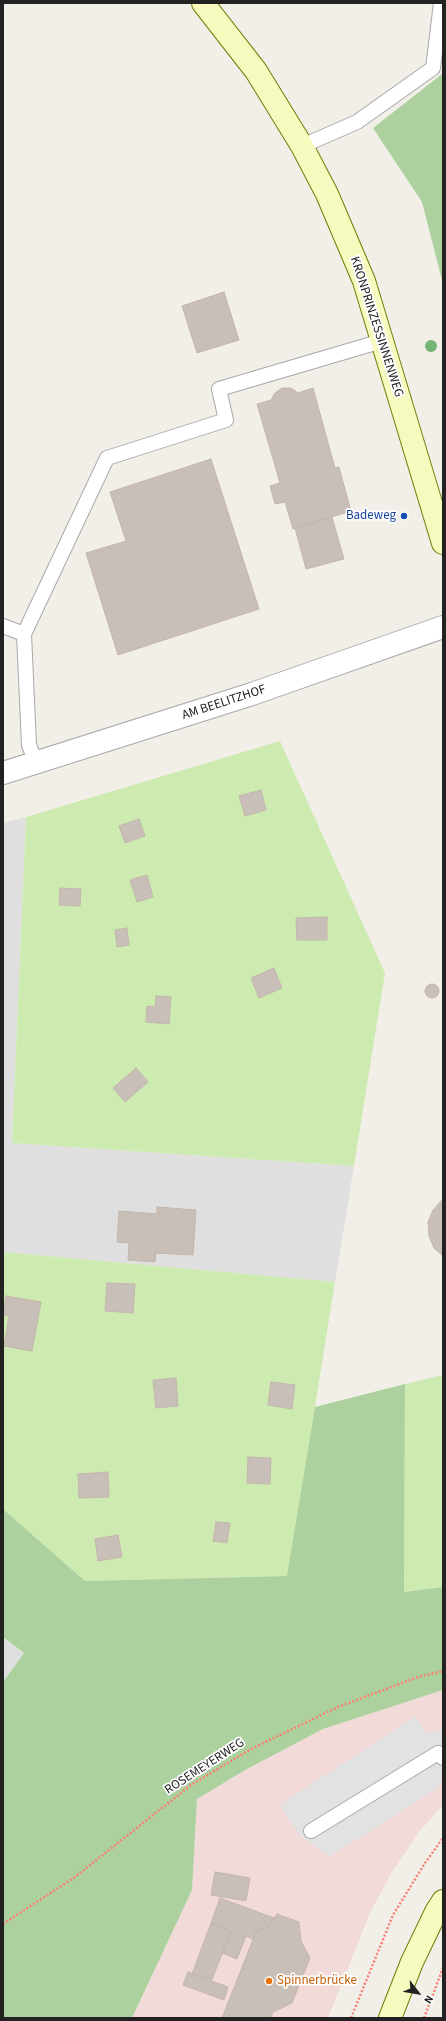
<!DOCTYPE html>
<html>
<head>
<meta charset="utf-8">
<style>
  body { margin:0 }
  #map { position:relative; width:446px; height:2021px; overflow:hidden; background:#f2efe9; font-family:"Source Sans 3",sans-serif }
  canvas { display:block }
  .frame { position:absolute; inset:0; border:4px solid #222; pointer-events:none }
  .north { position:absolute; left:398px; top:1973px; width:40px; height:40px; -webkit-text-stroke:3px #fff; paint-order:stroke; rotate:121deg; font-size:11px; font-weight:700; line-height:16px; text-align:center; color:#222 }
  .north::after { content:''; display:block; margin:auto; width:14px; height:18px; background:#222; clip-path:polygon(50% 0,100% 100%,50% 72%,0 100%) }
</style>
</head>
<body>
<div id="map">
<canvas width="446" height="2021"></canvas>
<div class="frame"></div>
<div class="north">N</div>
</div>
<script>
const ctx = document.querySelector('canvas').getContext('2d');
ctx.lineJoin = 'round';
function fill(path, color) { ctx.fillStyle = color; ctx.fill(path, 'evenodd'); }
const toPath = rows => new Path2D(rows.map(r => 'M' + r).join(''));
function stroke(path, color, width, dash) { ctx.strokeStyle = color; ctx.lineWidth = width; ctx.lineCap = dash ? 'butt' : 'round'; ctx.setLineDash(dash || []); ctx.stroke(path); }
function label(font, color, halo, rows, align = 'center') {
  ctx.font = font + ' "Source Sans 3",sans-serif'; ctx.lineWidth = 3.5; ctx.setLineDash([]); ctx.textBaseline = 'middle'; ctx.strokeStyle = halo; ctx.fillStyle = color; for (const [text, x, y, turn = 0] of rows) {
    ctx.save(); ctx.translate(x, y); ctx.rotate((+turn || 0) * Math.PI / 180); ctx.textAlign = isNaN(turn) ? turn : align; if (halo) ctx.strokeText(text, 0, 0); ctx.fillText(text, 0, 0); ctx.restore();
  }
}
const residential = toPath([
  [26,817,12,1143,354,1166,335,1282,3,1252,3,823],
  [3,1637,24,1653,3,1682]
]);
const commercial = toPath([
  [443,1690,443,1805,419,1832,390,1875,370,1913,328,2018,132,2018,192,1890,197,1799,247,1769,323,1729]
]);
const grass = toPath([
  [280,741,385,973,354,1166,12,1143,26,817],
  [3,1252,335,1282,288,1576,85,1581,3,1509],
  [443,1375,443,1587,404,1592,405,1384]
]);
const forest = toPath([
  [443,50,443,284,422,202,373,128,442,74],
  [405,1384,404,1592,443,1587,443,1690,323,1729,247,1769,197,1799,192,1890,132,2018,3,2018,3,1682,24,1653,3,1637,3,1509,85,1581,287,1576,315,1407]
]);
const parking = toPath([
  [415,1716,427,1734,443,1729,443,1780,435,1790,329,1857,298,1833,280,1805]
]);
const building = toPath([
  [224,292,239,340,197,353,182,306,224,292],
  [282,388,291,388,298,393,313,388,335,468,339,467,351,511,293,529,285,502,275,504,270,486,280,483,257,404,271,400,275,393,282,388],
  [211,459,259,609,118,655,86,553,126,541,110,492,211,459],
  [332,517,344,559,306,569,295,528,332,517],
  [261,790,266,810,245,816,239,796,261,790],
  [139,819,145,836,125,843,119,826,139,819],
  [147,875,153,897,137,902,130,880,147,875],
  [60,888,81,889,80,906,59,905,60,888],
  [327,917,327,940,297,940,296,918,327,917],
  [127,928,129,945,117,947,115,930,127,928],
  [274,968,282,988,259,998,251,978,274,968],
  '425 991a7 7 0 1 1 14 0a7 7 0 1 1-14 0Z',
  [156,996,171,997,169,1024,146,1022,147,1006,155,1007,156,996],
  [136,1068,148,1082,125,1102,113,1088,136,1068],
  [443,1199,443,1256,434,1248,429,1236,428,1222,433,1210,443,1199],
  [157,1207,196,1210,193,1255,156,1253,155,1262,128,1260,129,1243,117,1242,119,1211,157,1214,157,1207],
  [107,1283,135,1284,133,1313,105,1311,107,1283],
  [6,1296,41,1302,32,1351,4,1346,9,1316,3,1315,6,1296],
  [176,1378,178,1406,156,1408,153,1380,176,1378],
  [271,1382,295,1385,292,1409,268,1405,271,1382],
  [248,1457,271,1458,270,1484,247,1483,248,1457],
  [108,1472,109,1497,79,1498,78,1474,108,1472],
  [216,1522,230,1523,227,1543,213,1541,216,1522],
  [118,1535,122,1557,98,1561,95,1539,118,1535],
  [215,1872,250,1878,246,1901,211,1895,215,1872],
  [220,1898,274,1918,268,1927,256,1932,253,1939,246,1936,237,1959,222,1953,231,1931,211,1923,220,1898],
  [277,1914,299,1922,301,1941,310,1958,292,2003,273,2012,271,2018,222,2018,256,1932,268,1927,277,1914],
  [211,1923,231,1931,211,1982,192,1974,211,1923],
  [188,1972,228,1987,224,2000,183,1985,188,1972]
]);
const path = toPath([
  [3,1924,75,1877,191,1785,251,1749,338,1707,418,1677,443,1671],
  [351,2018,393,1915,425,1863,443,1838],
  [424,2018,443,1968]
]);
const service = toPath([
  [302,146,357,122,433,68,441,3],
  [3,626,24,634],
  [36,763,29,745,24,634,107,458,226,420,219,389,382,341],
  [311,1831,438,1753,443,1758]
]);
const minor = toPath([
  [3,773,252,694,443,627]
]);
const secondary = toPath([
  [203,3,256,71,302,146,327,194,364,281,443,543],
  [390,2018,412,1962,436,1912,443,1901]
]);
const trees = [
  [431,346]
];
const markers = [
  [404,516,4,"#1a4fb4"],
  [269,1981,4,"#e8710a"]
];
const streetNames = [
  ["KRONPRINZESSINNENWEG",376,327,72],
  ["AM BEELITZHOF",224,703,-18],
  ["ROSEMEYERWEG",205,1767,-33]
];
const transitNames = [
  ["Badeweg",396,516]
];
const foodNames = [
  ["Spinnerbrücke",277,1981]
];
fill(residential, '#e0dfdf');
fill(commercial, '#f2dad9');
fill(grass, '#cdebb0');
fill(forest, '#add19e');
fill(parking, '#e2e2e2');
fill(building, '#c7bfb8');
stroke(building, '#c4b6ab', 1);
stroke(service, '#a9a9a9', 16);
stroke(minor, '#a9a9a9', 24);
stroke(secondary, '#707d05', 24);
stroke(path, '#fa8072', 2.5, [2, 2]);
stroke(service, '#fff', 14);
stroke(minor, '#fff', 22);
stroke(secondary, '#f7fabf', 22);
ctx.fillStyle = '#74b475';
for (const [x, y] of trees) { ctx.beginPath(); ctx.arc(x, y, 6, 0, 2 * Math.PI); ctx.fill(); }
for (const [x, y, r, color] of markers) { const dot = new Path2D(); dot.arc(x, y, r, 0, 2 * Math.PI); ctx.fillStyle = color; ctx.fill(dot); stroke(dot, '#fff', 1.5); }
label('13px', '#222', '#fff', streetNames);
label('13px', '#164399', '#fff', transitNames, 'right');
label('13px', '#c56008', '#fff', foodNames, 'left');
</script>
</body>
</html>
